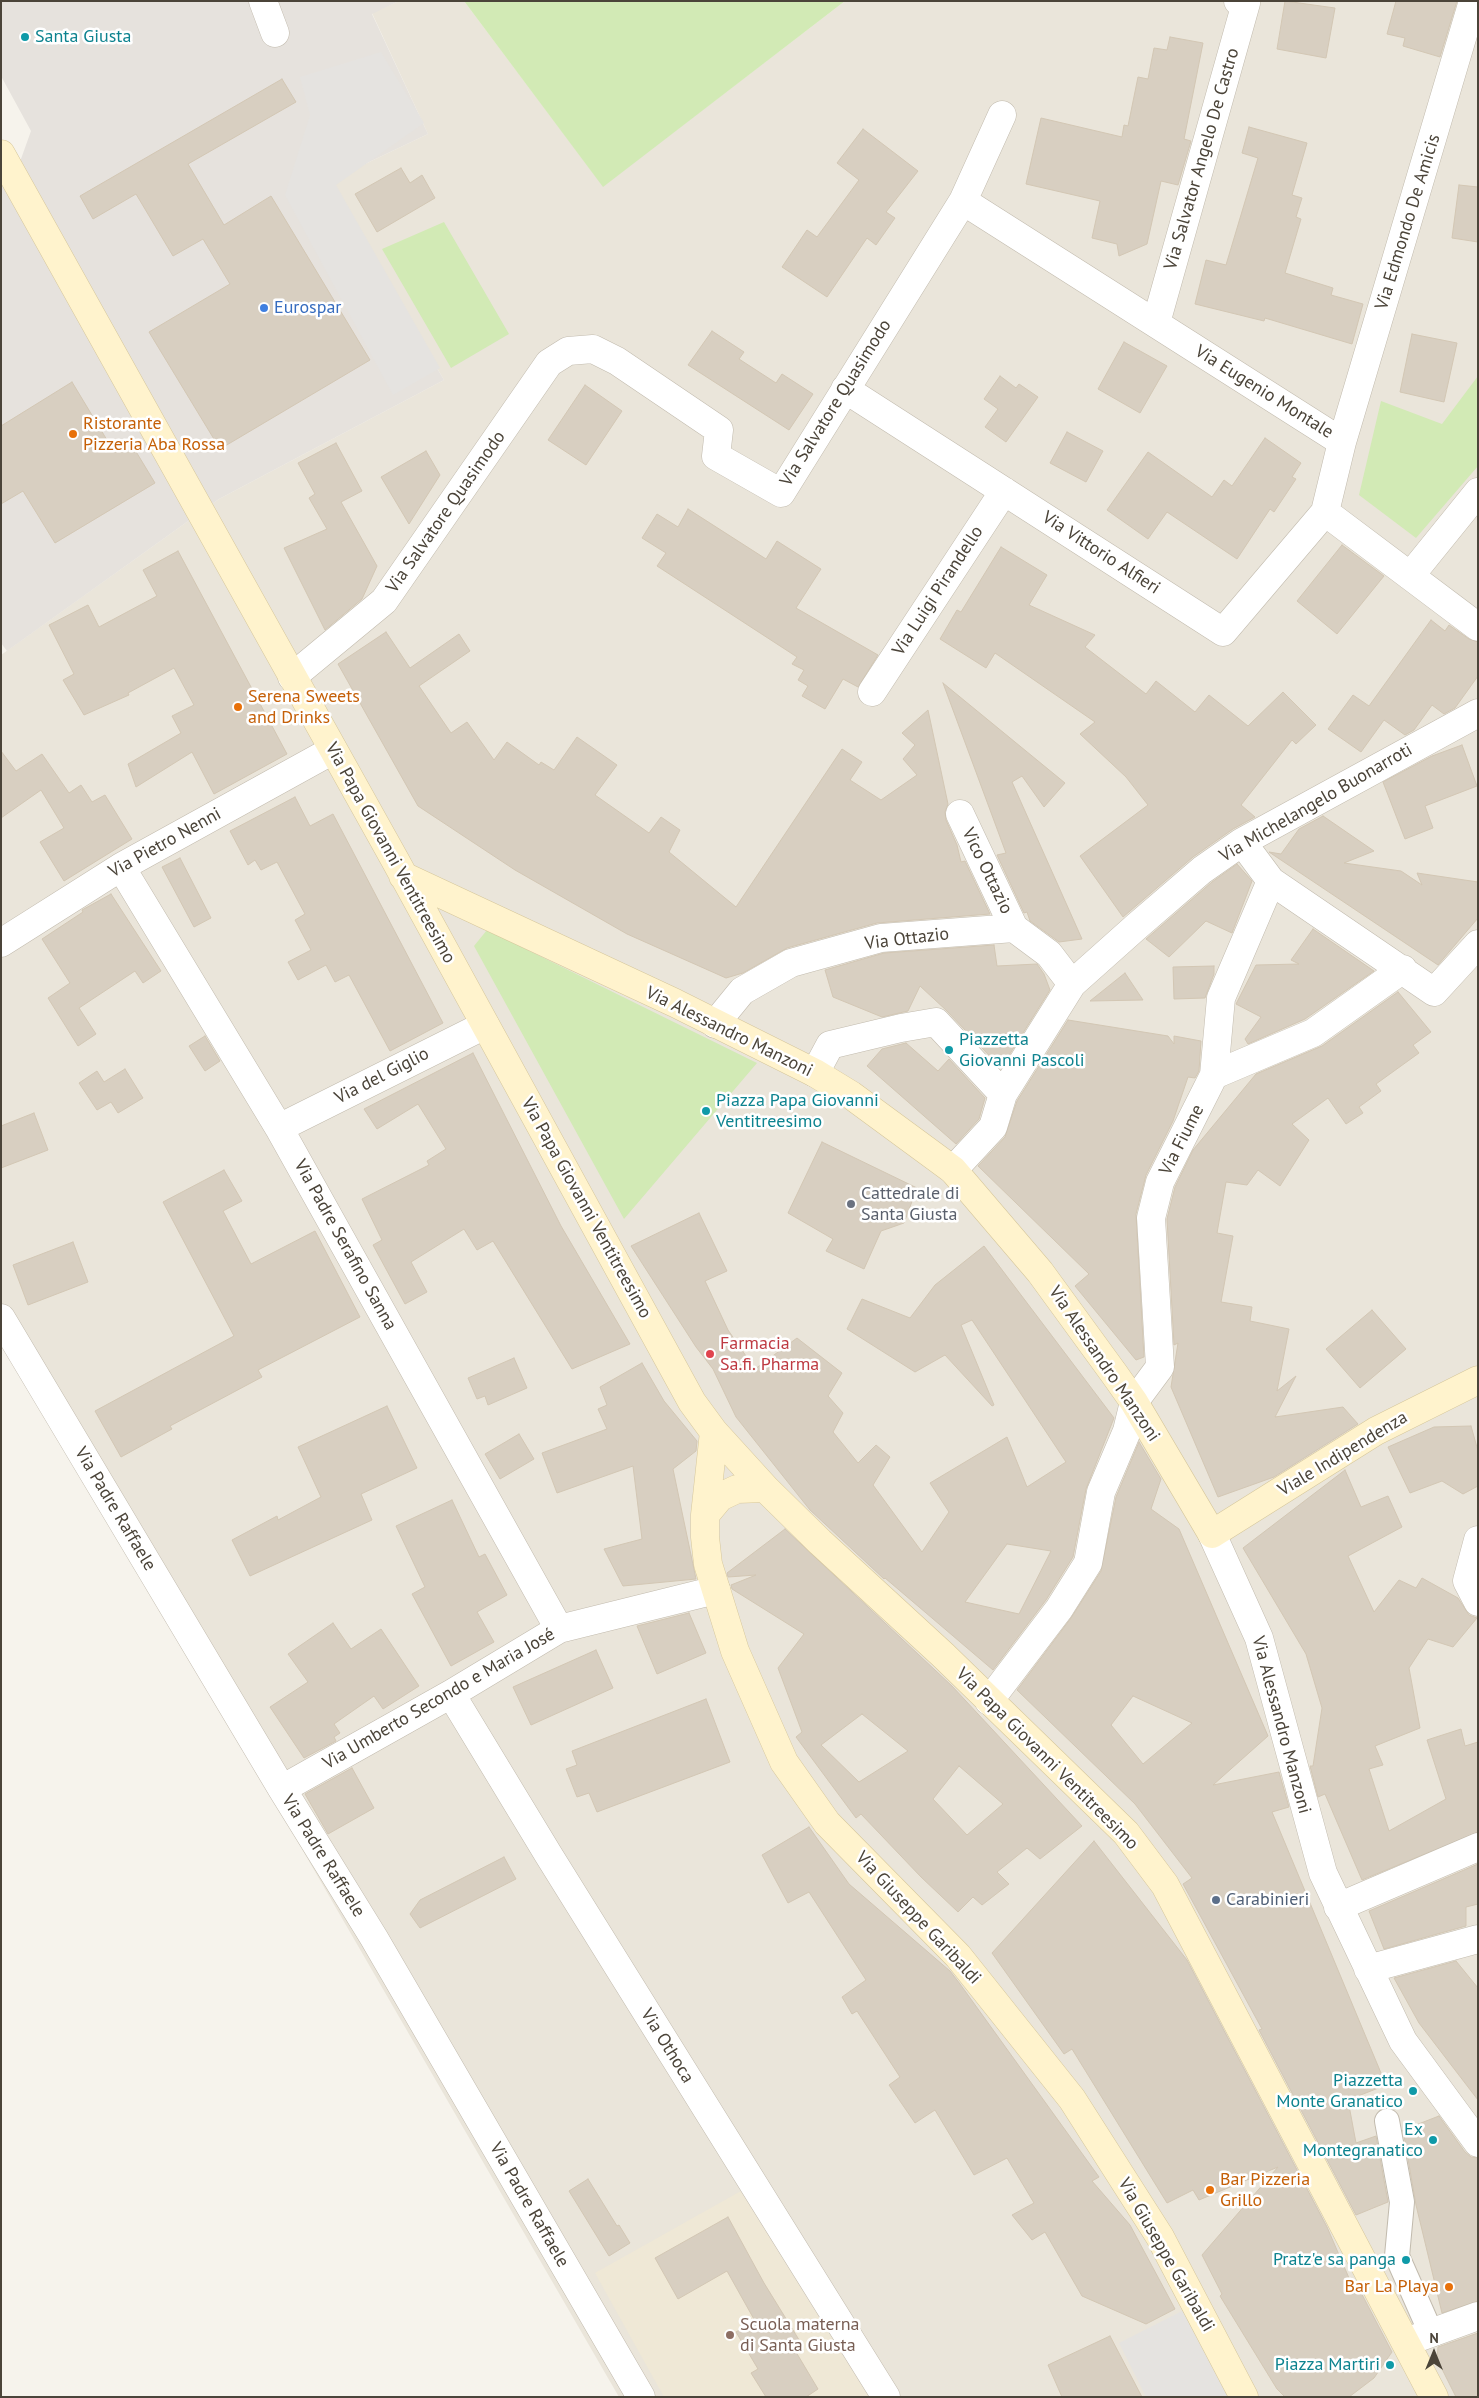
<!DOCTYPE html>
<html>
<head>
<meta charset="utf-8">
<style>
  body { margin:0 }
  #map { position:relative; width:1479px; height:2398px; overflow:hidden; background:#f6f3ec; font-family:"PT Sans",sans-serif }
  canvas { display:block }
  .frame { position:absolute; inset:0; border:2px solid #4b4439; pointer-events:none }
  .north { position:absolute; left:1409px; top:2328px; width:50px; height:50px; -webkit-text-stroke:4px #fff; paint-order:stroke; rotate:0deg; font-size:14px; font-weight:700; line-height:20px; text-align:center; color:#4b4439 }
  .north::after { content:''; display:block; margin:auto; width:18px; height:22px; background:#4b4439; clip-path:polygon(50% 0,100% 100%,50% 72%,0 100%) }
</style>
</head>
<body>
<div id="map">
<canvas width="1479" height="2398"></canvas>
<div class="frame"></div>
<div class="north">N</div>
</div>
<script>
const ctx = document.querySelector('canvas').getContext('2d');
ctx.lineJoin = 'round';
function fill(path, color) { ctx.fillStyle = color; ctx.fill(path, 'evenodd'); }
const toPath = rows => new Path2D(rows.map(r => 'M' + r).join(''));
function stroke(path, color, width, dash) { ctx.strokeStyle = color; ctx.lineWidth = width; ctx.lineCap = dash ? 'butt' : 'round'; ctx.setLineDash(dash || []); ctx.stroke(path); }
function label(font, color, halo, rows, align = 'center') {
  ctx.font = font + ' "PT Sans",sans-serif'; ctx.lineWidth = 5; ctx.setLineDash([]); ctx.textBaseline = 'middle'; ctx.strokeStyle = halo; ctx.fillStyle = color; for (const [text, x, y, turn = 0] of rows) {
    ctx.save(); ctx.translate(x, y); ctx.rotate((+turn || 0) * Math.PI / 180); ctx.textAlign = isNaN(turn) ? turn : align; if (halo) ctx.strokeText(text, 0, 0); ctx.fillText(text, 0, 0); ctx.restore();
  }
}
const residential = toPath([
  [399,1,464,1,603,186,845,1,1478,1,1478,2397,619,2397,1,1329,1,655,219,499,444,380,327,182,428,134,372,13]
]);
const industrial = toPath([
  [1,1,399,1,372,14,428,134,327,182,444,380,219,499,7,651,1,643,1,173,12,184,31,131,1,76]
]);
const education = toPath([
  [741,2191,869,2397,664,2397,595,2273]
]);
const green = toPath([
  [464,1,845,1,603,187],
  [444,222,509,334,451,368,382,249],
  [1478,376,1478,466,1416,538,1359,495,1381,401,1442,424],
  [487,930,757,1063,624,1219,474,946]
]);
const parking = toPath([
  [381,52,424,123,336,185,440,368,393,395,285,195,310,115,300,77],
  [1188,2308,1233,2397,1146,2397,1119,2343]
]);
const building = toPath([
  [1285,1,1335,8,1326,58,1277,49,1285,1],
  [1396,1,1457,1,1440,57,1403,46,1405,38,1387,34,1396,1],
  [1170,37,1203,43,1184,139,1191,141,1178,185,1161,181,1147,244,1119,256,1117,244,1092,238,1100,201,1026,184,1041,118,1122,137,1124,125,1128,126,1138,77,1148,79,1154,48,1167,50,1170,37],
  [282,79,296,102,188,164,224,225,271,196,370,360,220,449,149,332,230,284,203,239,173,256,136,194,93,219,80,196,282,79],
  [1249,127,1307,143,1292,195,1302,198,1296,217,1301,219,1285,273,1333,288,1331,295,1363,304,1352,344,1265,318,1264,321,1195,304,1206,260,1226,265,1258,158,1242,153,1249,127],
  [863,129,918,171,886,212,895,218,876,245,867,238,827,297,782,267,807,230,817,237,859,180,837,163,863,129],
  [401,168,410,183,422,175,435,198,377,232,355,194,401,168],
  [1459,185,1478,187,1478,242,1452,238,1459,185],
  [712,331,744,352,739,359,776,383,782,374,813,394,789,430,688,365,712,331],
  [1412,334,1457,343,1444,402,1400,392,1412,334],
  [1124,342,1167,366,1140,413,1098,389,1124,342],
  [1000,376,1016,388,1019,384,1038,397,1006,442,985,427,998,409,984,399,1000,376],
  [72,382,113,450,129,440,155,483,55,543,23,491,1,504,1,426,72,382],
  [585,385,622,411,586,465,548,440,585,385],
  [1067,432,1103,451,1086,482,1050,463,1067,432],
  [1265,438,1301,463,1292,477,1296,479,1274,512,1270,509,1237,559,1167,512,1148,539,1107,510,1148,452,1212,497,1224,480,1232,486,1265,438],
  [336,443,362,491,341,502,377,566,362,599,325,630,284,548,327,529,309,498,315,494,298,463,336,443],
  [426,451,440,475,409,524,381,477,426,451],
  [688,509,766,559,777,541,821,569,796,608,878,655,858,687,843,679,825,709,802,696,808,686,798,680,804,670,792,664,797,657,657,566,666,553,642,538,657,514,678,527,688,509],
  [1342,545,1384,576,1337,634,1297,601,1342,545],
  [1001,547,1047,575,1029,605,1095,635,1085,647,1146,694,1156,681,1195,712,1209,695,1248,726,1283,692,1316,725,1296,744,1292,740,1241,805,1255,817,1233,829,1193,857,1123,917,1080,856,1148,805,1126,777,1080,734,1095,722,995,653,986,668,940,639,957,610,961,612,1001,547],
  [178,551,287,754,214,794,192,752,136,787,128,764,181,733,172,716,194,705,174,668,128,693,129,695,84,715,63,680,74,674,49,625,88,605,99,627,157,596,143,570,178,551],
  [1431,620,1445,631,1449,625,1469,639,1478,642,1478,676,1455,708,1444,714,1432,705,1414,730,1405,735,1384,720,1361,752,1328,729,1353,695,1369,706,1431,620],
  [386,632,410,668,459,634,470,651,419,686,451,733,467,722,494,760,507,742,539,765,541,762,554,770,577,737,617,765,595,795,649,833,661,817,680,830,669,852,736,907,842,749,862,762,850,780,881,800,917,775,903,759,915,745,902,733,928,710,948,804,945,812,946,820,957,845,961,862,965,861,990,914,877,923,787,948,743,973,726,978,627,934,515,870,418,806,338,664,386,632],
  [943,683,1065,783,1044,807,1022,776,1012,782,1082,939,1059,942,1030,921,1027,912,1024,913,997,855,1006,853,943,683],
  [1462,745,1477,786,1425,806,1433,828,1405,839,1383,782,1432,756,1462,745],
  [1,751,16,771,42,754,69,793,81,785,92,802,105,795,132,839,64,881,40,842,64,828,41,790,1,818,1,751],
  [295,797,310,826,333,814,443,1023,390,1051,349,975,335,982,326,965,298,980,288,962,311,950,295,920,305,914,277,862,261,870,255,860,248,865,230,831,295,797],
  [1323,816,1374,851,1344,863,1401,871,1422,885,1417,873,1478,882,1478,918,1438,965,1269,852,1281,854,1299,829,1323,816],
  [180,858,211,918,194,927,162,867,180,858],
  [1237,864,1252,881,1232,933,1206,921,1169,957,1146,939,1212,882,1237,864],
  [111,894,161,971,143,983,135,971,79,1008,96,1034,78,1046,48,998,70,983,42,939,83,912,82,910,111,894],
  [1313,929,1374,971,1305,1019,1248,1044,1245,1039,1261,1017,1236,1004,1256,965,1299,964,1291,960,1313,929],
  [994,945,997,966,1037,964,1044,974,1050,990,1001,1068,947,1011,920,986,908,1011,882,1017,833,997,825,970,884,953,994,945],
  [1214,966,1214,974,1205,998,1174,999,1173,967,1214,966],
  [1125,973,1143,1000,1090,1001,1125,973],
  [1398,992,1431,1032,1413,1045,1419,1053,1376,1084,1381,1091,1359,1107,1363,1113,1346,1124,1328,1098,1292,1124,1309,1140,1280,1186,1258,1170,1247,1185,1226,1182,1217,1233,1233,1236,1221,1302,1252,1307,1250,1321,1289,1329,1277,1391,1296,1376,1275,1417,1343,1407,1358,1424,1274,1477,1218,1497,1171,1387,1178,1343,1174,1345,1167,1219,1175,1187,1193,1150,1256,1074,1322,1046,1398,992],
  [1068,1020,1168,1036,1174,1044,1174,1036,1201,1041,1199,1071,1195,1078,1188,1077,1173,1121,1146,1175,1136,1214,1144,1357,1136,1360,1075,1286,1089,1274,978,1166,1005,1137,1017,1101,1068,1020],
  [205,1036,220,1061,205,1071,189,1046,205,1036],
  [906,1043,938,1071,949,1059,985,1098,979,1119,956,1144,867,1066,882,1049,906,1043],
  [473,1053,561,1226,630,1344,572,1369,493,1241,477,1250,464,1229,411,1262,427,1292,405,1304,373,1245,382,1240,362,1199,429,1165,427,1161,446,1149,418,1104,377,1129,364,1109,473,1053],
  [125,1069,143,1098,118,1113,111,1102,97,1110,79,1083,97,1071,104,1082,125,1069],
  [34,1113,48,1150,1,1168,1,1126,34,1113],
  [822,1142,917,1188,904,1223,881,1231,864,1269,826,1251,833,1239,788,1213,822,1142],
  [224,1170,242,1201,223,1211,251,1264,315,1231,360,1317,258,1370,262,1377,170,1426,172,1429,121,1457,95,1411,234,1336,163,1202,224,1170],
  [699,1213,727,1271,705,1281,728,1330,755,1369,797,1338,842,1373,828,1396,843,1413,833,1432,858,1463,876,1445,890,1457,873,1485,922,1552,949,1512,930,1483,1007,1437,1027,1487,1066,1462,972,1320,961,1325,994,1405,992,1406,945,1355,915,1372,847,1329,862,1299,910,1318,935,1285,984,1246,1114,1418,1086,1489,1073,1557,1046,1600,993,1670,885,1578,884,1579,810,1510,736,1417,713,1369,696,1347,631,1246,699,1213],
  [1007,1544,1051,1551,1019,1614,965,1602,1007,1544],
  [73,1242,88,1282,28,1305,13,1265,73,1242],
  [1372,1310,1406,1349,1360,1388,1326,1349,1372,1310],
  [514,1358,527,1388,488,1405,485,1396,477,1399,468,1378,514,1358],
  [642,1363,664,1401,697,1441,696,1451,673,1469,696,1579,623,1586,604,1549,642,1539,633,1466,557,1493,542,1453,607,1429,598,1409,607,1405,600,1387,642,1363],
  [387,1406,417,1468,361,1494,372,1520,250,1576,232,1540,277,1516,278,1520,321,1497,298,1447,387,1406],
  [1471,1426,1478,1451,1478,1486,1463,1494,1442,1481,1410,1493,1388,1447,1434,1427,1471,1426],
  [519,1434,534,1459,500,1479,485,1454,519,1434],
  [1139,1442,1161,1479,1151,1509,1179,1529,1268,1736,1213,1785,1279,1772,1289,1807,1272,1812,1386,2085,1348,2100,1356,2143,1376,2136,1388,2202,1356,2215,1259,2030,1262,2029,1183,1884,1192,1878,1135,1804,1017,1690,1071,1618,1101,1571,1116,1497,1139,1442],
  [1133,1696,1192,1723,1143,1764,1111,1725,1133,1696],
  [1345,1470,1361,1507,1388,1496,1402,1527,1348,1556,1374,1612,1399,1580,1416,1588,1422,1578,1458,1598,1469,1615,1477,1618,1453,1647,1428,1639,1409,1668,1420,1728,1375,1746,1383,1765,1369,1769,1389,1831,1446,1799,1427,1740,1461,1729,1465,1746,1478,1742,1478,1832,1362,1880,1325,1794,1318,1797,1310,1766,1313,1766,1322,1708,1306,1654,1243,1548,1345,1470],
  [452,1500,479,1557,485,1554,507,1595,477,1612,494,1642,451,1666,412,1594,425,1587,396,1526,452,1500],
  [785,1529,952,1686,1082,1826,1040,1859,1027,1848,997,1872,1009,1884,982,1905,973,1897,958,1912,921,1877,861,1814,856,1818,796,1737,802,1732,778,1668,804,1634,732,1589,731,1585,756,1575,728,1577,727,1573,785,1529],
  [862,1714,908,1751,859,1782,821,1745,862,1714],
  [959,1766,1003,1804,967,1835,933,1799,959,1766],
  [689,1613,706,1653,657,1674,637,1626,689,1613],
  [333,1623,351,1649,381,1629,419,1686,383,1709,374,1696,334,1724,340,1733,334,1737,336,1741,304,1758,270,1707,308,1682,288,1654,333,1623],
  [596,1650,613,1688,531,1725,513,1687,596,1650],
  [706,1699,730,1762,597,1812,589,1793,577,1797,566,1769,577,1765,572,1751,706,1699],
  [352,1768,374,1808,328,1834,305,1794,352,1768],
  [809,1827,849,1884,950,1971,960,1984,1099,2177,1092,2181,1130,2225,1175,2309,1146,2324,1082,2296,1045,2232,1032,2240,1012,2215,1034,2203,1007,2158,974,2175,935,2110,915,2123,889,2085,900,2077,857,2011,852,2014,842,1997,866,1980,809,1892,788,1903,762,1855,809,1827],
  [1094,1841,1187,1960,1327,2227,1352,2285,1356,2283,1392,2352,1374,2378,1349,2397,1285,2397,1277,2389,1220,2296,1222,2294,1202,2255,1278,2167,1199,2200,1193,2190,1167,2203,1072,2049,1064,2054,992,1953,1094,1841],
  [504,1857,516,1879,420,1928,410,1914,420,1900,504,1857],
  [1478,1864,1478,1904,1466,1907,1466,1926,1384,1949,1369,1911,1478,1864],
  [1456,1961,1478,1988,1478,2100,1419,2023,1394,1978,1456,1961],
  [1439,2116,1465,2152,1471,2157,1478,2158,1478,2301,1442,2313,1416,2205,1403,2130,1439,2116],
  [588,2179,617,2226,619,2225,630,2243,609,2256,569,2191,588,2179],
  [728,2217,764,2283,801,2343,793,2347,818,2389,806,2397,766,2397,751,2373,758,2369,736,2332,755,2321,727,2271,678,2299,655,2258,728,2217],
  [1478,2333,1478,2397,1456,2397,1437,2359,1438,2347,1478,2333],
  [1110,2336,1142,2397,1062,2397,1048,2365,1110,2336]
]);
const pedestrian = toPath([
  [1387,2121,1402,2202,1397,2256,1431,2333]
]);
const minor = toPath([
  [263,1,275,33],
  [963,201,1342,442],
  [1156,323,1246,3,1238,1],
  [845,389,1223,632,1325,512,1342,442,1473,1],
  [1325,512,1478,627],
  [1410,576,1478,492],
  [292,677,384,601,549,363,568,351,593,349,617,361,719,430,716,456,781,493,963,201,1002,115],
  [872,692,1004,491],
  [960,814,1014,928],
  [1242,842,1271,881,1434,992,1478,944],
  [121,867,279,1128,559,1629],
  [1,943,121,867,333,750],
  [715,1024,742,991,791,963,881,938,1014,928,1049,954,1072,984],
  [815,1073,830,1045,901,1028,936,1022,1003,1094],
  [1214,1075,1313,1033,1403,969],
  [279,1128,485,1025],
  [953,1170,993,1127,1003,1094,1072,984,1137,926,1202,870,1242,842,1478,713],
  [1,1318,282,1789,374,1938,641,2397],
  [1212,1534,1259,1638,1323,1873,1403,2041,1478,2143],
  [1478,1540,1467,1581,1478,1602],
  [451,1694,548,1854,886,2397],
  [989,1701,1059,1609,1088,1563,1101,1492,1127,1431,1134,1402,1160,1367,1151,1218,1160,1182,1214,1075,1221,998,1271,881],
  [282,1789,451,1694,559,1629,716,1590],
  [1338,1907,1478,1847],
  [1368,1969,1478,1939],
  [1406,2342,1478,2316]
]);
const secondary = toPath([
  [1,154,395,860,692,1402,714,1432,765,1488,820,1542,943,1655,1126,1833,1165,1885,1434,2397],
  [403,876,675,1003,815,1073,851,1095,953,1170,1040,1272,1115,1375,1134,1402,1212,1534,1376,1431,1478,1380],
  [714,1432,705,1515,705,1537,708,1564,735,1651,784,1762,827,1823,958,1956,1072,2099,1160,2237,1244,2397],
  [705,1515,720,1497,737,1489,765,1488]
]);
const markers = [
  [25,37,5,"#0f9aa8"],
  [264,308,5,"#3f7fe0"],
  [73,434,5,"#e8710a"],
  [238,707,5,"#e8710a"],
  [949,1050,5,"#0f9aa8"],
  [706,1111,5,"#0f9aa8"],
  [851,1204,5,"#6b7280"],
  [710,1354,5,"#e0444e"],
  [1216,1900,5,"#5c6f8a"],
  [1413,2091,5,"#0f9aa8"],
  [1433,2140,5,"#0f9aa8"],
  [1210,2190,5,"#e8710a"],
  [1406,2260,5,"#0f9aa8"],
  [1449,2287,5,"#e8710a"],
  [730,2335,5,"#8d6e63"],
  [1390,2365,5,"#0f9aa8"]
];
const cultureNames = [
  ["Santa Giusta",35,37,"left"],
  ["Piazzetta",959,1040,"left"],
  ["Giovanni Pascoli",959,1061,"left"],
  ["Piazza Papa Giovanni",716,1101,"left"],
  ["Ventitreesimo",716,1122,"left"],
  ["Piazzetta",1403,2081],
  ["Monte Granatico",1403,2102],
  ["Ex",1423,2130],
  ["Montegranatico",1423,2151],
  ["Pratz'e sa panga",1396,2260],
  ["Piazza Martiri",1380,2365]
];
const streetNames = [
  ["Via Salvator Angelo De Castro",1202,159,-74],
  ["Via Edmondo De Amicis",1408,222,-73],
  ["Via Eugenio Montale",1264,392,32],
  ["Via Salvatore Quasimodo",836,403,-58],
  ["Via Salvatore Quasimodo",446,512,-55],
  ["Via Vittorio Alfieri",1101,553,33],
  ["Via Luigi Pirandello",938,591,-57],
  ["Via Michelangelo Buonarroti",1316,803,-30],
  ["Via Pietro Nenni",165,843,-29],
  ["Via Papa Giovanni Ventitreesimo",390,853,61],
  ["Vico Ottazio",987,871,64],
  ["Via Ottazio",907,939,-7],
  ["Via Alessandro Manzoni",729,1032,26],
  ["Via del Giglio",382,1076,-27],
  ["Via Fiume",1182,1140,-63],
  ["Via Papa Giovanni Ventitreesimo",586,1208,61],
  ["Via Padre Serafino Sanna",345,1245,61],
  ["Via Alessandro Manzoni",1104,1364,56],
  ["Viale Indipendenza",1343,1454,-31],
  ["Via Padre Raffaele",115,1509,59],
  ["Via Umberto Secondo e Maria José",439,1699,-30],
  ["Via Alessandro Manzoni",1281,1725,75],
  ["Via Papa Giovanni Ventitreesimo",1047,1759,45],
  ["Via Padre Raffaele",323,1856,58],
  ["Via Giuseppe Garibaldi",918,1918,47],
  ["Via Othoca",667,2046,58],
  ["Via Padre Raffaele",529,2205,60],
  ["Via Giuseppe Garibaldi",1166,2255,60]
];
const shopNames = [
  ["Eurospar",274,308]
];
const foodNames = [
  ["Ristorante",83,424],
  ["Pizzeria Aba Rossa",83,445],
  ["Serena Sweets",248,697],
  ["and Drinks",248,718],
  ["Bar Pizzeria",1220,2180],
  ["Grillo",1220,2201],
  ["Bar La Playa",1439,2287,"right"]
];
const worshipNames = [
  ["Cattedrale di",861,1194],
  ["Santa Giusta",861,1215]
];
const healthNames = [
  ["Farmacia",720,1344],
  ["Sa.fi. Pharma",720,1365]
];
const serviceNames = [
  ["Carabinieri",1226,1900]
];
const educationNames = [
  ["Scuola materna",740,2325],
  ["di Santa Giusta",740,2346]
];
fill(residential, '#eae5da');
fill(industrial, '#e6e2dd');
fill(education, '#efe8d6');
fill(green, '#d2eab5');
fill(parking, '#e5e3e0');
fill(building, '#d8cfc1');
stroke(building, '#d3c7b4', 1);
stroke(pedestrian, '#c2bbae', 26);
stroke(minor, '#c2bbae', 29);
stroke(secondary, '#d6c79b', 29);
stroke(pedestrian, '#fff', 24);
stroke(minor, '#fff', 28);
stroke(secondary, '#fff3cd', 28);
for (const [x, y, r, color] of markers) { const dot = new Path2D(); dot.arc(x, y, r, 0, 2 * Math.PI); ctx.fillStyle = color; ctx.fill(dot); stroke(dot, '#fff', 2); }
label('18px', '#0d838f', '#fff', cultureNames, 'right');
label('18px', '#4b4439', '#fff', streetNames);
label('18px', '#366cbe', '#fff', shopNames, 'left');
label('18px', '#c56008', '#fff', foodNames, 'left');
label('18px', '#5b616d', '#fff', worshipNames, 'left');
label('18px', '#be3a42', '#fff', healthNames, 'left');
label('18px', '#4e5e75', '#fff', serviceNames, 'left');
label('18px', '#785e54', '#fff', educationNames, 'left');
</script>
</body>
</html>
